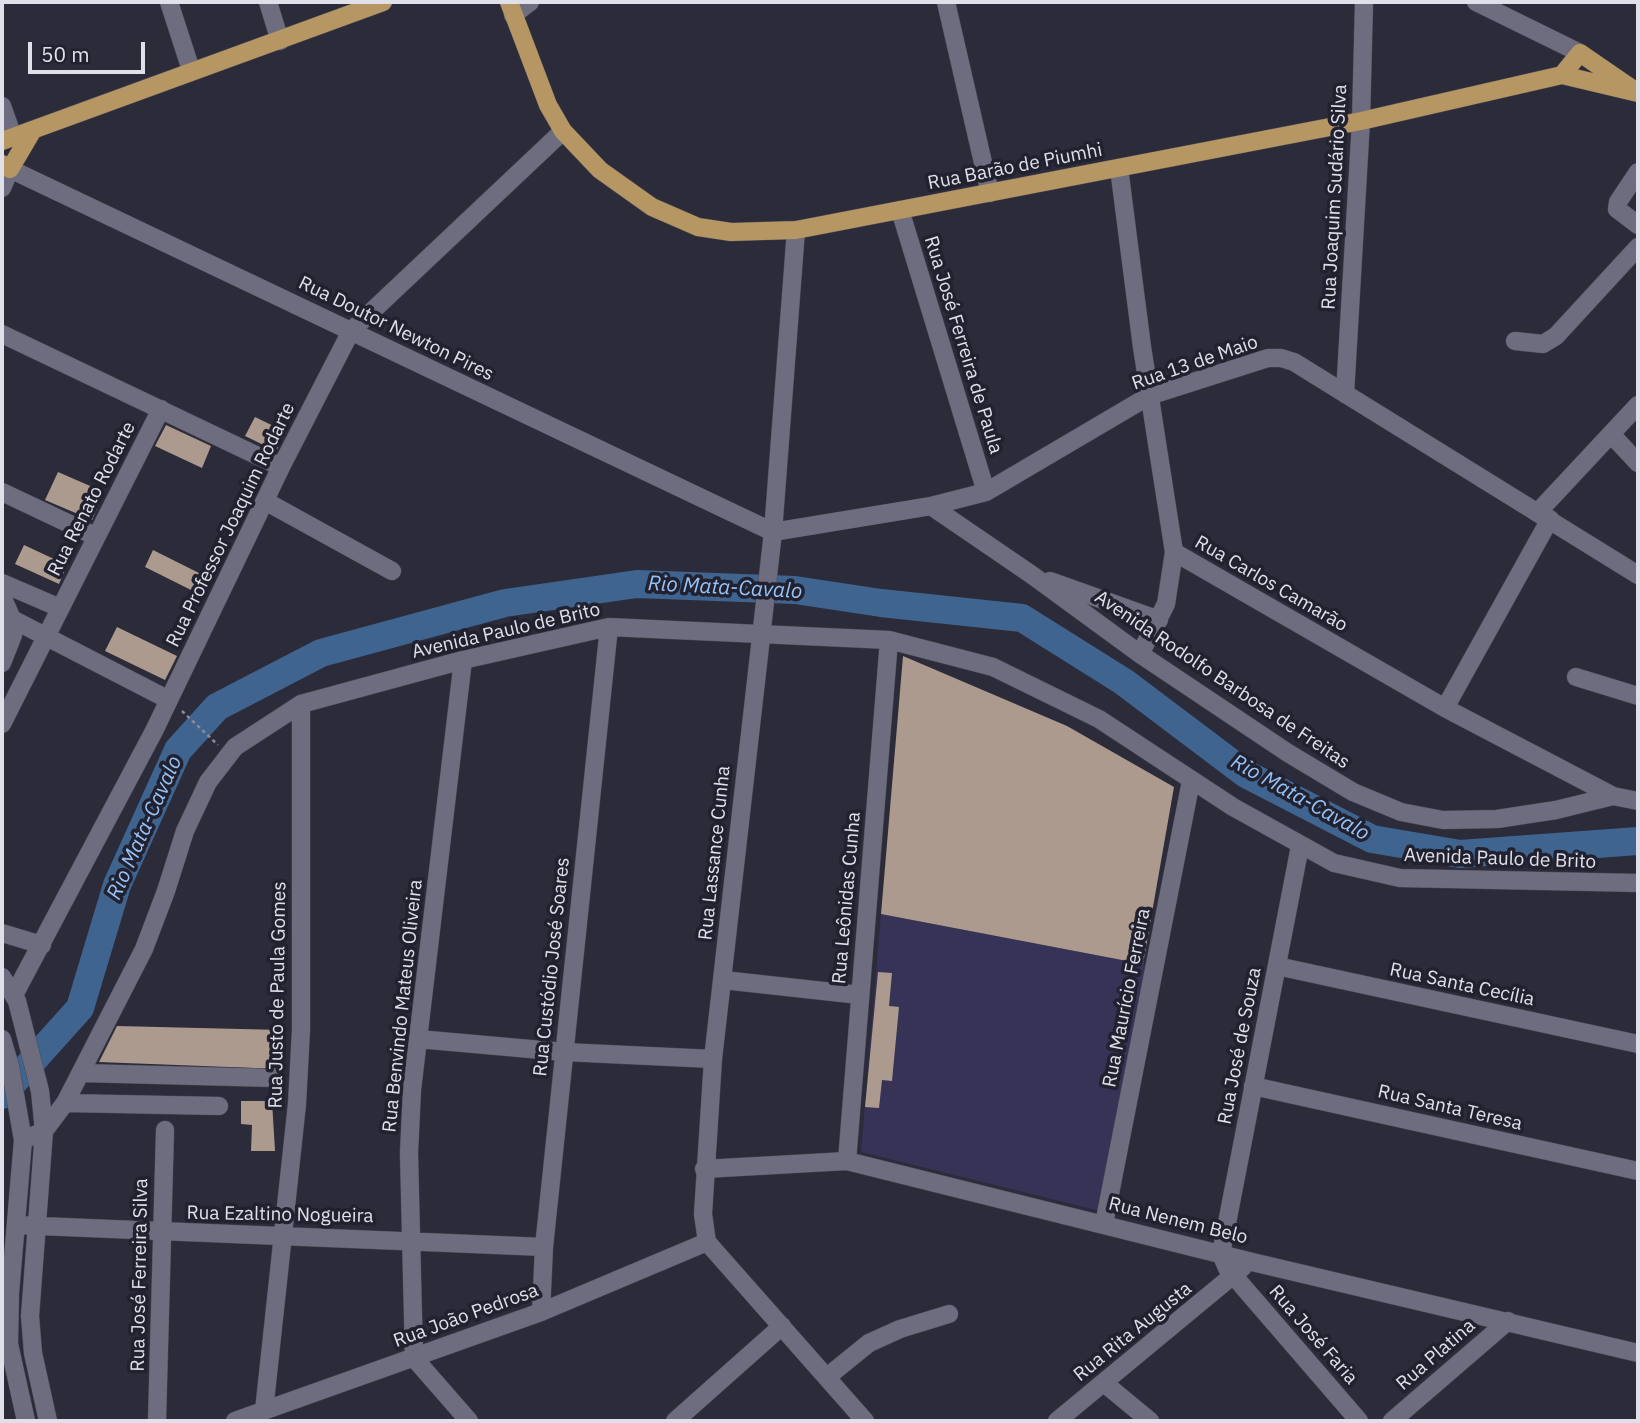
<!DOCTYPE html>
<html>
<head>
<meta charset="utf-8">
<style>
  body { margin:0 }
  #map { position:relative; width:1640px; height:1423px; overflow:hidden; background:#2c2b3a; font-family:"IBM Plex Sans",sans-serif }
  canvas { display:block }
  .frame { position:absolute; inset:0; border:4px solid #e0e0ea; pointer-events:none }
  .scale { position:absolute; left:28px; top:42px; width:117px; height:32px; box-sizing:border-box; border:4px solid #e0e0ea; border-top:0; padding-left:9px; font-size:21px; line-height:24px; white-space:nowrap; color:#e0e0ea; -webkit-text-stroke:5px #222130; paint-order:stroke }
</style>
</head>
<body>
<div id="map">
<canvas width="1640" height="1423"></canvas>
<div class="frame"></div>
<div class="scale">50 m</div>
</div>
<script>
const ctx = document.querySelector('canvas').getContext('2d');
ctx.lineJoin = 'round';
function fill(path, color) { ctx.fillStyle = color; ctx.fill(path, 'evenodd'); }
const toPath = rows => new Path2D(rows.map(r => 'M' + r).join(''));
function stroke(path, color, width, dash) { ctx.strokeStyle = color; ctx.lineWidth = width; ctx.lineCap = dash ? 'butt' : 'round'; ctx.setLineDash(dash || []); ctx.stroke(path); }
function label(font, color, halo, rows, align = 'center') {
  ctx.font = font + ' "IBM Plex Sans",sans-serif'; ctx.lineWidth = 7; ctx.setLineDash([]); ctx.textBaseline = 'middle'; ctx.strokeStyle = halo; ctx.fillStyle = color; for (const [text, x, y, turn = 0] of rows) {
    ctx.save(); ctx.translate(x, y); ctx.rotate((+turn || 0) * Math.PI / 180); ctx.textAlign = isNaN(turn) ? turn : align; if (halo) ctx.strokeText(text, 0, 0); ctx.fillText(text, 0, 0); ctx.restore();
  }
}
const green = toPath([
  [881,914,1148,965,1100,1211,861,1152]
]);
const river = toPath([
  [2,1095,80,1008,117,885,178,750,217,707,321,653,505,603,637,584,795,590,881,603,1022,618,1124,682,1246,774,1372,839,1460,854,1638,841]
]);
const building = toPath([
  [255,417,286,432,276,451,245,436],
  [166,425,211,446,202,468,155,446],
  [58,472,104,492,92,520,45,500],
  [24,545,67,565,59,584,15,564],
  [153,550,207,577,199,594,145,567],
  [117,627,177,656,165,680,105,651],
  [903,656,1067,726,1174,787,1143,964,881,914],
  [878,972,892,973,889,1006,899,1007,892,1081,882,1080,879,1108,865,1107],
  [117,1026,282,1030,280,1069,99,1062],
  [241,1101,272,1101,275,1151,251,1151,252,1125,241,1124]
]);
const path = toPath([
  [182,711,218,745]
]);
const minor = toPath([
  [169,2,191,70],
  [268,2,280,41],
  [946,2,990,193],
  [1476,2,1580,53],
  [513,15,530,2],
  [2,106,13,137],
  [1119,168,1142,347,1174,552,1445,708,1613,796],
  [1638,172,1618,202,1617,209,1638,225],
  [2,188,10,169,773,532],
  [900,210,986,492],
  [796,230,773,532,713,1059,703,1214,707,1242,865,1421],
  [2,334,281,467],
  [1515,341,1543,344,1556,336,1638,247],
  [1345,394,1361,121,1364,2],
  [1611,434,1638,463],
  [2,492,95,536],
  [265,501,392,571],
  [931,506,1032,575,1140,654,1288,753,1353,792,1401,812,1443,820,1497,819,1556,810,1613,796,1638,801],
  [1538,512,1638,405],
  [773,532,931,506,986,492,1149,396,1268,358,1281,358,1294,362,1638,575],
  [1050,581,1159,620],
  [2,583,60,608],
  [2,596,12,619,13,635,2,663],
  [12,619,169,700],
  [1140,654,1166,604,1174,552],
  [463,660,412,1090,409,1153,414,1358,469,1421],
  [1576,677,1638,696],
  [1445,708,1550,519],
  [2,724,161,409],
  [1300,846,1221,1254,1227,1268,1359,1421],
  [2,933,42,945],
  [1277,966,1638,1044],
  [2,977,17,1001,40,1091,44,1131,30,1316,33,1353,48,1421],
  [723,980,860,995],
  [14,995,154,731,281,467,351,331,563,131],
  [2,1039,10,1066,23,1140,10,1293,9,1344,26,1421],
  [418,1039,564,1052,713,1059],
  [81,1073,274,1078],
  [1253,1086,1638,1171],
  [65,1103,219,1106],
  [23,1140,44,1131,65,1103,144,949,166,891,185,831,208,782,235,747,301,704,463,660,609,627,889,640,993,667,1099,719,1233,807,1334,863,1400,878,1638,883],
  [847,1161,889,640],
  [704,1169,847,1161,1248,1261,1638,1353],
  [1104,1224,1191,781],
  [16,1225,544,1247],
  [541,1312,544,1247,609,627],
  [827,1377,869,1343,900,1329,949,1314],
  [1104,1383,1150,1421],
  [264,1411,297,1104,301,1030,301,704],
  [157,1421,165,1130],
  [235,1421,541,1312,707,1242],
  [675,1421,782,1326],
  [1057,1421,1243,1267],
  [1392,1421,1508,1321]
]);
const major = toPath([
  [509,2,548,105,563,131,600,170,652,207,698,227,731,232,796,230,1361,121,1562,75,1638,93],
  [1562,75,1580,53,1631,88],
  [2,141,383,2],
  [2,164,10,169,33,130]
]);
const streetNames = [
  ["Rua Barão de Piumhi",1015,167,-11],
  ["Rua Joaquim Sudário Silva",1335,197,-87],
  ["Rua Doutor Newton Pires",396,329,26],
  ["Rua José Ferreira de Paula",963,345,73],
  ["Rua 13 de Maio",1195,363,-19],
  ["Rua Renato Rodarte",92,499,-63],
  ["Rua Professor Joaquim Rodarte",231,525,-64],
  ["Rua Carlos Camarão",1271,584,30],
  ["Avenida Paulo de Brito",506,631,-13],
  ["Avenida Rodolfo Barbosa de Freitas",1222,680,34],
  ["Rua Lassance Cunha",715,853,-84],
  ["Avenida Paulo de Brito",1500,859,2],
  ["Rua Leônidas Cunha",847,898,-85],
  ["Rua Custódio José Soares",552,967,-84],
  ["Rua Santa Cecília",1462,985,12],
  ["Rua Justo de Paula Gomes",278,995,-89],
  ["Rua Maurício Ferreira",1127,998,-79],
  ["Rua Benvindo Mateus Oliveira",403,1006,-84],
  ["Rua José de Souza",1240,1046,-79],
  ["Rua Santa Teresa",1450,1108,13],
  ["Rua Ezaltino Nogueira",280,1215,1],
  ["Rua Nenem Belo",1178,1221,14],
  ["Rua José Ferreira Silva",140,1275,-89],
  ["Rua João Pedrosa",466,1316,-20],
  ["Rua Rita Augusta",1133,1332,-39],
  ["Rua José Faria",1313,1335,49],
  ["Rua Platina",1436,1355,-41]
];
const waterNames = [
  ["Rio Mata-Cavalo",725,588,3],
  ["Rio Mata-Cavalo",1300,798,29],
  ["Rio Mata-Cavalo",145,828,-66]
];
fill(green, '#363357');
stroke(river, '#406490', 28);
fill(building, '#ad9a8f');
stroke(minor, '#494855', 19);
stroke(major, '#494855', 19);
stroke(path, '#8c8b98', 2.5, [3.5, 3.5]);
stroke(minor, '#6e6d7f', 18);
stroke(major, '#b69663', 18);
label('19px', '#e0e0ea', '#222130', streetNames);
label('italic 21px', '#96c2f7', '#222130', waterNames);
</script>
</body>
</html>
